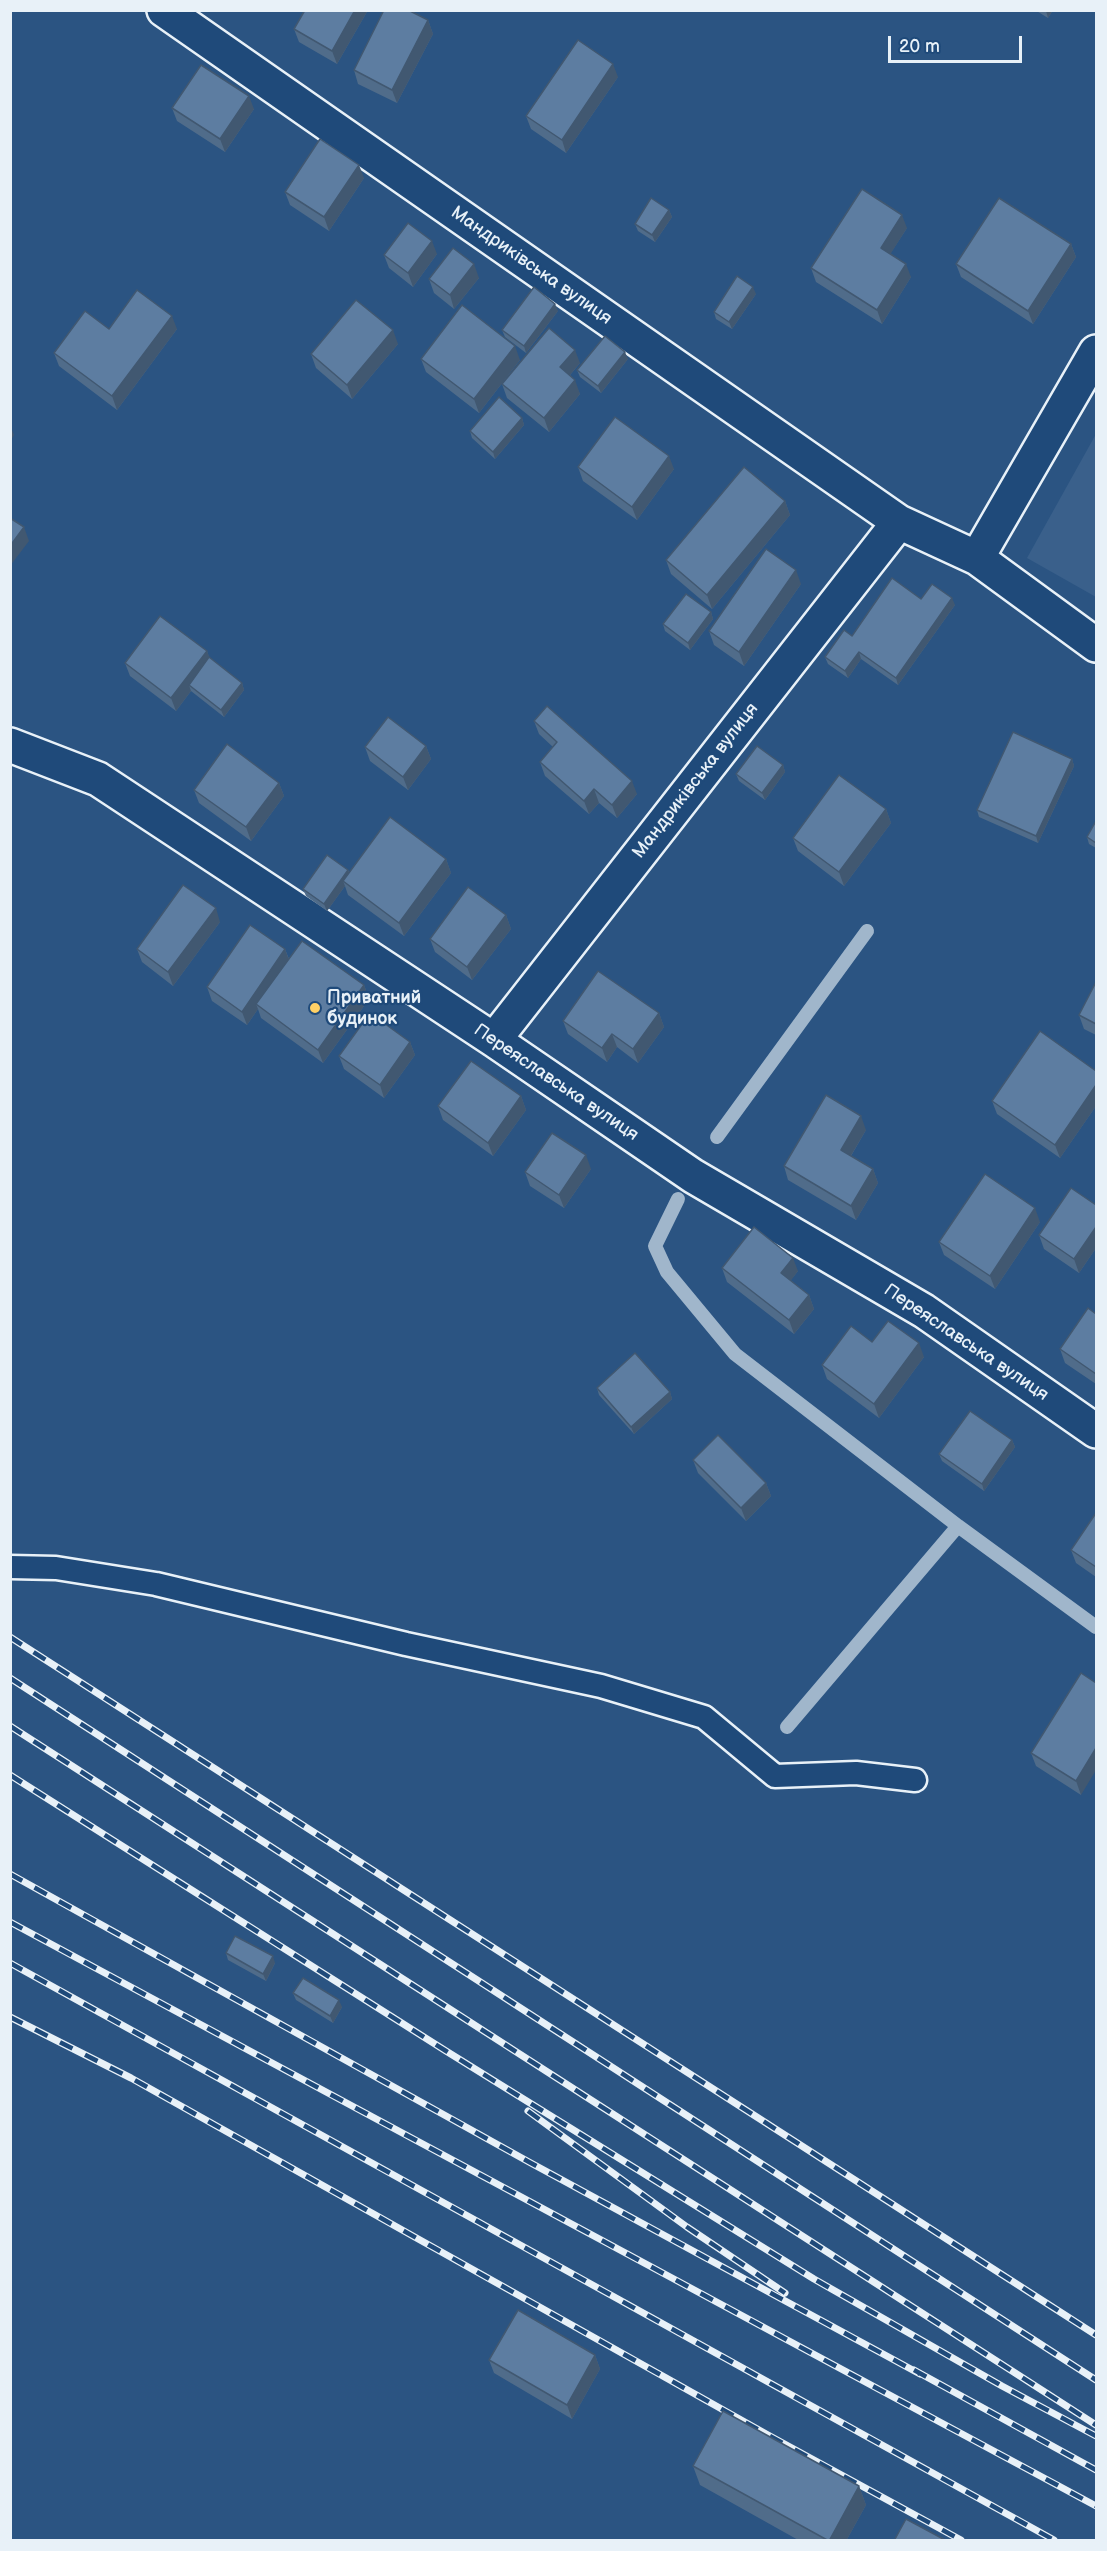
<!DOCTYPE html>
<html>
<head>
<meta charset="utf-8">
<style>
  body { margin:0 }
  #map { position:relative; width:1107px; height:2551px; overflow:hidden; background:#2b5482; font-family:"Balsamiq Sans",sans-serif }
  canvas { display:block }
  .frame { position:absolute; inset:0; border:12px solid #e8f1f8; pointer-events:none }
  .scale { position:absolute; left:888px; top:36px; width:134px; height:27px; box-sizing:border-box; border:3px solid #e8f1f8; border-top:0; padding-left:8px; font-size:18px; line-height:21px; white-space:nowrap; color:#e8f1f8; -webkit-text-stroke:4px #1f4a7a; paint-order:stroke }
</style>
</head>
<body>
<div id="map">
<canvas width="1107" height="2551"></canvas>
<div class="frame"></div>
<div class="scale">20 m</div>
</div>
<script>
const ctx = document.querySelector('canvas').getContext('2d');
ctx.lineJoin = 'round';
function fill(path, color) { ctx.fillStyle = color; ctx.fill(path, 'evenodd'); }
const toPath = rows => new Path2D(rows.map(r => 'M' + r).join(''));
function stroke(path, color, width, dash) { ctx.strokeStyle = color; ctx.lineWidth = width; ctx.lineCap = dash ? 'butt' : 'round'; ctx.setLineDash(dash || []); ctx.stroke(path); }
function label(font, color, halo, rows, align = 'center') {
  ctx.font = font + ' "Balsamiq Sans",sans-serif'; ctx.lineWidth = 4.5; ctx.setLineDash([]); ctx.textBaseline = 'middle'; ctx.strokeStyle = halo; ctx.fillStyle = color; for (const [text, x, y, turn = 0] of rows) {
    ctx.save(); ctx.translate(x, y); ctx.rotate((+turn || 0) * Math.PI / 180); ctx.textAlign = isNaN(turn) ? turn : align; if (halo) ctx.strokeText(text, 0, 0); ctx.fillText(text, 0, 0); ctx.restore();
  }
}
const built = toPath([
  [1096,434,1096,597,1027,558]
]);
const stream = toPath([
  [717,1137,867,931],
  [678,1199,655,1246,667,1272,735,1354,958,1526,1096,1627],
  [787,1727,958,1526]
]);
const lane = toPath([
  [10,1567,56,1568,156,1584,406,1644,601,1686,704,1717,775,1776,856,1773,915,1780]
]);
const street = toPath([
  [164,10,899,522,977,558,1096,645],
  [977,558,1096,352],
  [10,745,98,779,494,1040,693,1176,924,1311,1096,1431],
  [494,1040,899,522]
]);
const rail = toPath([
  [10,1637,1096,2335],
  [10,1678,1096,2380],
  [10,1726,1096,2425],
  [10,1775,446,2051,814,2279,1002,2386,1096,2436],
  [10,1874,529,2162,920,2374],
  [10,1922,1096,2506],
  [10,1963,1054,2540],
  [10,2017,131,2078,768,2435,961,2540],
  [528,2111,687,2227,785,2293],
  [914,2370,1096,2470]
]);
const wall = toPath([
  [368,10,337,64,299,42,294,29],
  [1035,10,1053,10,1048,18],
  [428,20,433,34,397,103,358,84,354,70],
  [618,77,566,153,531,129,526,116],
  [172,108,254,109,225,152,177,121],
  [364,178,329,231,290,205,285,192],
  [669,210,672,217,655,242,638,231,635,224],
  [907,228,890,254,911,277,882,324,816,282,811,268],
  [1071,244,1076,257,1033,324,961,277,956,264],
  [437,254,413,287,389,268,384,255],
  [479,278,454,309,434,293,429,279],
  [756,294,732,329,716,319,714,312],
  [558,311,526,353,505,337,502,330],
  [109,329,177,329,117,410,59,366,54,353],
  [398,344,352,399,316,368,311,354],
  [421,359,520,360,479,413,426,372],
  [628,359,601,393,580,377,577,370],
  [580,363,570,375,580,394,549,432,507,398,502,384],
  [522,418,524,425,495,459,472,438,470,431],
  [578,467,674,469,637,520,583,481],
  [785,501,790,515,712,609,671,574,666,560],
  [801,584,744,666,714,645,709,631],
  [921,599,955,605,898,685,861,659,848,678,828,664,825,657,852,636],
  [711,612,713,619,690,650,665,631,663,624],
  [207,651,209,657,242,683,244,690,224,717,191,691,176,711,130,676,125,663],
  [534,721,637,794,617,818,599,803,589,814,545,776,540,762,553,747,539,734],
  [426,746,431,759,408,790,370,761,365,747],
  [1072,759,1074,766,1038,843,979,817,977,810],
  [783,765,785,772,765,800,739,781,736,774],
  [279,783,284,796,251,841,199,803,194,790],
  [886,809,891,823,844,886,798,851,793,838],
  [1096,821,1096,848,1089,844,1087,837],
  [446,859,451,873,404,936,348,895,345,886,327,911,306,896,303,889,348,870,350,873],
  [506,915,511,929,472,980,435,952,430,939],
  [220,922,173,986,142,962,137,949],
  [285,949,289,959,364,985,369,999,323,1063,261,1018,258,1009,247,1025,212,1001,207,987],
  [1096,982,1096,1035,1084,1029,1079,1015],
  [659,1013,664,1027,638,1063,617,1047,607,1062,568,1034,563,1021],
  [410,1042,415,1055,384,1098,344,1069,339,1056],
  [1096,1071,1096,1106,1060,1158,997,1114,992,1101],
  [521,1096,526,1110,493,1156,443,1120,438,1106],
  [866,1130,851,1156,873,1169,878,1183,856,1220,788,1180,784,1166],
  [591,1169,564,1208,530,1186,525,1172],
  [1096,1205,1096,1248,1079,1273,1044,1249,1039,1235],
  [1040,1222,995,1289,944,1255,939,1242],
  [722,1268,798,1271,790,1281,809,1295,814,1309,794,1334,727,1282],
  [1096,1314,1096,1384,1065,1363,1060,1349],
  [872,1342,924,1357,879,1418,827,1379,822,1365],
  [597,1388,670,1392,672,1399,634,1434,599,1395],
  [1012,1440,1015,1447,984,1491,942,1461,939,1454],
  [693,1460,766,1483,771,1496,746,1521,698,1473],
  [1096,1513,1096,1577,1076,1563,1071,1550],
  [1081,1673,1081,1795,1036,1766,1031,1753],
  [226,1953,275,1963,266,1981,228,1960],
  [293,1993,342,2007,333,2023,296,2000],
  [595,2355,600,2369,572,2419,494,2373,489,2360],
  [693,2466,859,2486,866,2505,846,2541,800,2541,700,2485]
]);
const shadedWall = toPath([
  [355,10,368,10,337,64,332,51],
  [1046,10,1053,10,1048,18,1046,11],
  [428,20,433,34,397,103,392,90],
  [613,64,618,77,566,153,562,140],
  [249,96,254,109,225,152,220,139],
  [359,165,364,178,329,231,324,217],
  [669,210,672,217,655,242,652,235],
  [902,215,907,228,886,261,881,248],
  [432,241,437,254,413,287,408,273],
  [1071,244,1076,257,1033,324,1028,311],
  [474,264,479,278,454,309,450,295],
  [906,264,911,277,882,324,877,310],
  [753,287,756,294,732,329,729,322],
  [555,304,558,311,526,353,524,346],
  [172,316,177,329,117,410,112,396],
  [393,330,398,344,352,399,347,385],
  [515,346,520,360,479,413,474,399],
  [575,350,580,363,565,381,560,367],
  [625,352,628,359,601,393,598,386],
  [575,380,580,394,549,432,544,418],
  [522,418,524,425,495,459,493,452],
  [10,425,14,435,10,442],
  [669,456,674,469,637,520,632,507],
  [785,501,790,515,712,609,707,595],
  [24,527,29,541,10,566,10,546],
  [796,570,801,584,744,666,739,652],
  [952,598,955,605,898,685,896,678],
  [711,612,713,619,690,650,688,643],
  [207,651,212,664,189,685,191,691,176,711,171,698],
  [859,652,861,659,848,678,845,671],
  [242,683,244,690,224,717,221,710],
  [426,746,431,759,408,790,403,777],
  [1072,759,1074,766,1038,843,1036,836],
  [783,765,785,772,765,800,762,793],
  [632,781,637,794,617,818,612,805],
  [279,783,284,796,251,841,246,827],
  [594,789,599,803,589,814,584,801],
  [886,809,891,823,844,886,839,872],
  [446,859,451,873,404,936,399,923],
  [348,870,351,877,343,881,345,886,327,911,324,904],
  [216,908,220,922,173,986,168,972],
  [506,915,511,929,472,980,467,967],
  [285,949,290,963,256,1004,258,1009,247,1025,242,1012],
  [364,985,369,999,323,1063,318,1050],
  [659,1013,664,1027,638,1063,633,1049],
  [612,1034,617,1047,607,1062,602,1048],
  [410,1042,415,1055,384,1098,380,1085],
  [1096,1085,1096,1106,1060,1158,1055,1145],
  [521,1096,526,1110,493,1156,488,1143],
  [861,1116,866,1130,846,1164,841,1150],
  [586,1155,591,1169,564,1208,559,1195],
  [873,1169,878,1183,856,1220,851,1206],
  [1035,1208,1040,1222,995,1289,990,1276],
  [1096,1227,1096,1248,1079,1273,1074,1259],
  [793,1258,798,1271,786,1287,781,1273],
  [809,1295,814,1309,794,1334,789,1320],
  [919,1343,924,1357,879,1418,874,1404],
  [670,1392,672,1399,634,1434,631,1427],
  [1012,1440,1015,1447,984,1491,982,1484],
  [766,1483,771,1496,746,1521,741,1508],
  [1096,1748,1096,1770,1081,1795,1076,1781],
  [273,1956,275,1963,266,1981,263,1974],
  [339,2000,342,2007,333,2023,330,2016],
  [595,2355,600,2369,572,2419,567,2405],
  [859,2486,866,2505,846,2541,829,2541]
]);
const building = toPath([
  [305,10,355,10,332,51,294,29,305,10],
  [384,10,408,10,428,20,392,90,354,70,384,10],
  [578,40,613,64,562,140,526,116,578,40],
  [201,65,249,96,220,139,172,108,201,65],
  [320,139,359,165,324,217,285,192,320,139],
  [862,189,902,215,881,248,906,264,877,310,811,268,862,189],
  [651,198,669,210,652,235,635,224,651,198],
  [999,198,1071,244,1028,311,956,264,999,198],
  [408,223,432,241,408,273,384,255,408,223],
  [453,248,474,264,450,295,429,279,453,248],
  [737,276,753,287,729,322,714,312,737,276],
  [534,287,555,304,524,346,502,330,534,287],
  [137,290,172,316,112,396,54,353,85,311,109,329,137,290],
  [356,300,393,330,347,385,311,354,356,300],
  [462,305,515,346,474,399,421,359,462,305],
  [549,328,575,350,560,367,575,380,544,418,502,384,549,328],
  [605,336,625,352,598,386,577,370,605,336],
  [499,397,522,418,493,452,470,431,499,397],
  [615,417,669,456,632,507,578,467,615,417],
  [744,467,785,501,707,595,666,560,744,467],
  [10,518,24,527,10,546,10,518],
  [766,549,796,570,739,652,709,631,766,549],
  [892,578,921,599,932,584,952,598,896,678,859,652,845,671,825,657,844,630,852,636,892,578],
  [686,594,711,612,688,643,663,624,686,594],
  [160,616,207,651,171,698,125,663,160,616],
  [209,657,242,683,221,710,189,685,209,657],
  [547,706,632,781,612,805,594,789,584,801,540,762,557,742,534,721,547,706],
  [388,717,426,746,403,777,365,747,388,717],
  [1013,732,1072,759,1036,836,977,810,1013,732],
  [227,744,279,783,246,827,194,790,227,744],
  [757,746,783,765,762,793,736,774,757,746],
  [839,775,886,809,839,872,793,838,839,775],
  [390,817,446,859,399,923,343,881,390,817],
  [1096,821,1096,843,1087,837,1096,821],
  [327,855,348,870,324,904,303,889,327,855],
  [183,885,216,908,168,972,137,949,183,885],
  [468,887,506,915,467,967,430,939,468,887],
  [250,925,285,949,242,1012,207,987,250,925],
  [302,941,364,985,318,1050,256,1004,302,941],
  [598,971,659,1013,633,1049,612,1034,602,1048,563,1021,598,971],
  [1096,982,1096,1024,1079,1015,1096,982],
  [370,1013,410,1042,380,1085,339,1056,370,1013],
  [1040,1031,1096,1071,1096,1085,1055,1145,992,1101,1040,1031],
  [471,1061,521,1096,488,1143,438,1106,471,1061],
  [826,1095,861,1116,841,1150,873,1169,851,1206,784,1166,826,1095],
  [552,1133,586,1155,559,1195,525,1172,552,1133],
  [985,1174,1035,1208,990,1276,939,1242,985,1174],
  [1071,1188,1096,1205,1096,1227,1074,1259,1039,1235,1071,1188],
  [754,1227,793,1258,781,1273,809,1295,789,1320,722,1268,754,1227],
  [1088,1308,1096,1314,1096,1374,1060,1349,1088,1308],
  [888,1321,919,1343,874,1404,822,1365,851,1326,872,1342,888,1321],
  [635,1353,670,1392,631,1427,597,1388,635,1353],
  [970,1411,1012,1440,982,1484,939,1454,970,1411],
  [718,1435,766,1483,741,1508,693,1460,718,1435],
  [1096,1513,1096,1567,1071,1550,1096,1513],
  [1081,1673,1096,1683,1096,1748,1076,1781,1031,1753,1081,1673],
  [235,1936,273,1956,263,1974,226,1953,235,1936],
  [303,1978,339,2000,330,2016,293,1993,303,1978],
  [518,2310,595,2355,567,2405,489,2360,518,2310],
  [723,2411,859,2486,829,2541,693,2466,723,2411],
  [906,2519,947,2541,894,2541,906,2519]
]);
const markers = [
  [315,1008,6,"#ffd166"]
];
const streetNames = [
  ["Мандриківська вулиця",531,266,35],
  ["Мандриківська вулиця",696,781,-52],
  ["Переяславська вулиця",556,1083,34],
  ["Переяславська вулиця",966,1343,34]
];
const poiNames = [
  ["Приватний",327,998],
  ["будинок",327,1019]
];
fill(built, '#3a608b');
stroke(stream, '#a0b6cb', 14);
stroke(lane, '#e8f1f8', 27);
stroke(street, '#e8f1f8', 38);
stroke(lane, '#1f4a7a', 22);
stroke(street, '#1f4a7a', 33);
stroke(rail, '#e8f1f8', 7);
stroke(rail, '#1f4a7a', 4.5, [14]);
fill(wall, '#506c8a');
fill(shadedWall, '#415871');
fill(building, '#5d7da1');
stroke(building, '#415871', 1.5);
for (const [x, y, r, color] of markers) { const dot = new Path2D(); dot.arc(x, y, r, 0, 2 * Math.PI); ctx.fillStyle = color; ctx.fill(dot); stroke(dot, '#1f4a7a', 2); }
label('18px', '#e8f1f8', '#1f4a7a', streetNames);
label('bold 18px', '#e8f1f8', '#1f4a7a', poiNames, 'left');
</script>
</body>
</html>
